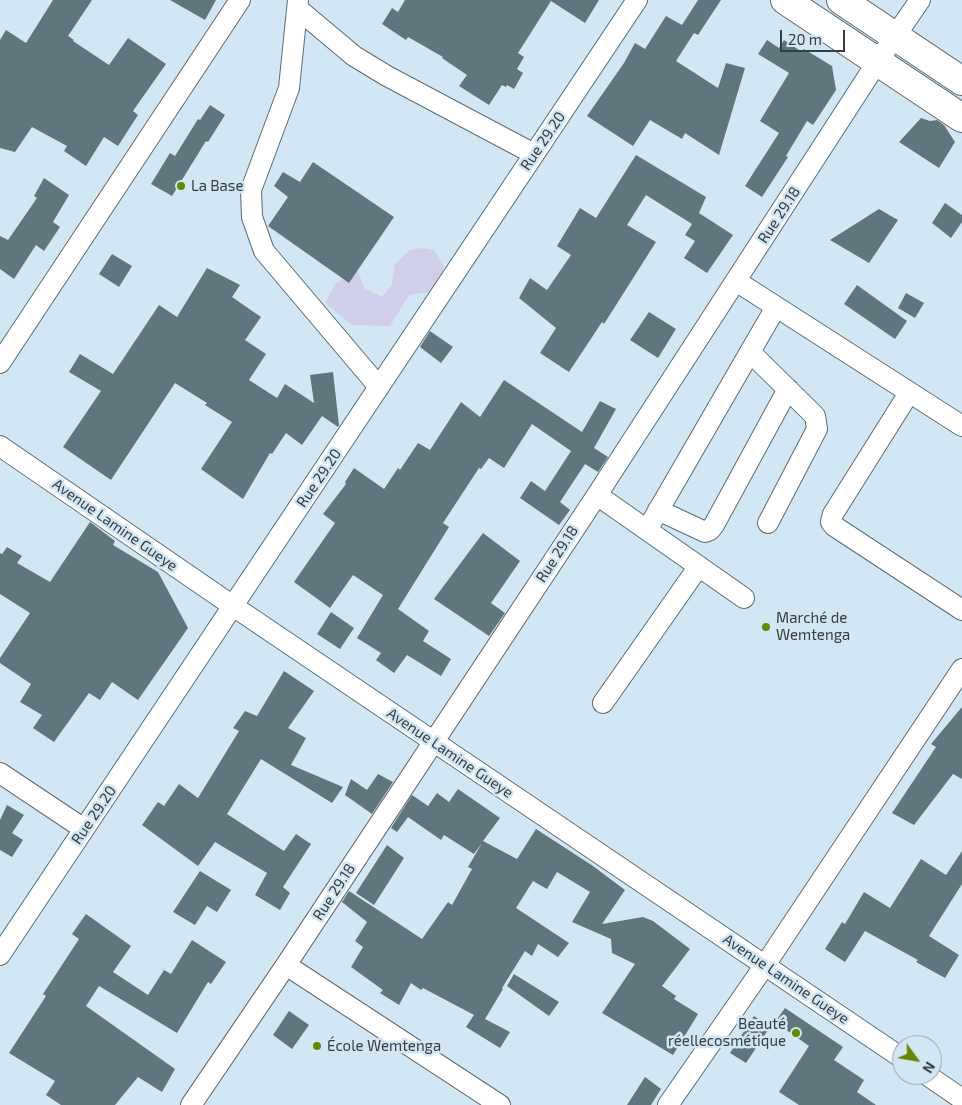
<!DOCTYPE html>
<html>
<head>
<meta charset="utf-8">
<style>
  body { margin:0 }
  #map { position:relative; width:962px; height:1105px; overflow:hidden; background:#d3e6f4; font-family:"Exo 2",sans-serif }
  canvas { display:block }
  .north { position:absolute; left:892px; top:1035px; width:50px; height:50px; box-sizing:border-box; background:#d3e6f4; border:1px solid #94a3ad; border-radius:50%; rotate:122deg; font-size:14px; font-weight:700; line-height:20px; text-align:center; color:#363e43 }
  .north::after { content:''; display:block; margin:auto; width:18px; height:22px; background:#688700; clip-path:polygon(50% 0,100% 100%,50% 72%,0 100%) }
  .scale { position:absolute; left:780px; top:30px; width:65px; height:22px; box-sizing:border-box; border:2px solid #363e43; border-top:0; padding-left:6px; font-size:15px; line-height:18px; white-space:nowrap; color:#363e43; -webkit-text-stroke:4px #d3e6f4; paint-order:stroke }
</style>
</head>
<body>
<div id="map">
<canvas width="962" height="1105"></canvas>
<div class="north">N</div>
<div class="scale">20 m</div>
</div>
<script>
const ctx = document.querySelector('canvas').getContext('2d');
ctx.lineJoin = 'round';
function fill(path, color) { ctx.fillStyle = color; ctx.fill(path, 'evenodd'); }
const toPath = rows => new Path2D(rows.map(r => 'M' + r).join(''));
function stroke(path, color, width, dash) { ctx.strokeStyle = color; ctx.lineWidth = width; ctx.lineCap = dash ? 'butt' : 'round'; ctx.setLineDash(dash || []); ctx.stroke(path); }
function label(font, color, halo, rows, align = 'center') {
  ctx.font = font + ' "Exo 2",sans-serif'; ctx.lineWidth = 5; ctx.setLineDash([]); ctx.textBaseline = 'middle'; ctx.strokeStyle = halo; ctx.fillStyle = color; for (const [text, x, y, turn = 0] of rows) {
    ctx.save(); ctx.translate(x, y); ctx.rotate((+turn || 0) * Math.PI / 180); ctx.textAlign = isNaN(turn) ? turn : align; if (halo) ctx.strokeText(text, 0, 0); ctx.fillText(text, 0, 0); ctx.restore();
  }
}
const green = toPath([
  [422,248,434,250,444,267,435,291,409,295,390,326,352,325,325,303,336,283,358,271,364,288,382,297,392,285,395,264,410,250]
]);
const building = toPath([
  [53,0,92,0,68,36,74,40,73,41,109,65,128,38,166,64,133,111,138,115,118,146,104,137,86,166,64,151,67,146,32,127,15,152,0,148,0,40,6,30,26,43],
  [170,0,216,0,205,20],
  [405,0,599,0,585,23,551,1,518,53,524,57,517,69,523,73,514,89,507,85,506,87,502,85,489,105,459,86,467,75,442,58,443,57,408,37,406,40,382,24,392,8,398,12],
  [698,0,721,0,698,35,694,33,676,61,718,88,726,63,745,68,719,155,685,133,682,139,650,120,633,146,587,116,624,63,635,43,645,49,666,16,682,25],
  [767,40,779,48,784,40,802,52,804,49,832,66,836,90,813,125,807,121,786,156,788,157,762,197,745,186,779,133,760,121,789,73,758,54],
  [210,105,225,115,208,142,206,141,172,196,151,184,170,153,175,156,198,119,200,120],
  [921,118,930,121,937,120,944,125,955,142,939,168,899,142],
  [636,155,706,197,699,213,733,235,707,273,684,258,695,241,685,235,692,224,646,195,627,225,656,242,604,324,602,322,569,372,540,353,556,328,519,298,530,278,547,290,571,255,557,246,580,208,596,218],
  [313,162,394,217,349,283,268,226,288,197,274,186,283,172,300,182],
  [44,178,69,195,53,222,60,227,44,251,36,245,14,279,0,269,0,236,8,240,37,198,34,196],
  [945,203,962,215,962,222,951,238,932,223],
  [879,209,898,220,869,263,830,240],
  [112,254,132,266,119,287,99,274],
  [207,268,240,285,232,297,261,317,245,340,266,354,249,380,277,398,285,384,314,403,310,375,333,372,339,425,338,427,322,416,302,445,286,433,272,454,270,453,243,499,201,469,232,422,205,405,207,403,175,383,111,480,63,447,101,391,69,372,80,354,113,374,159,305,177,317],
  [857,285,907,321,895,339,844,304],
  [906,293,924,303,915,318,898,308],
  [649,312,676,329,658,358,630,340],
  [430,331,453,347,441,363,420,347],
  [504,380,582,432,600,401,616,409,594,448,608,457,598,472,585,464,560,502,570,510,559,525,520,498,531,481,545,491,571,451,532,424,504,468,489,458,481,469,479,468,443,523,449,527,398,609,429,631,423,641,451,659,441,676,407,655,394,673,376,660,381,653,357,638,383,595,353,575,330,608,294,582,335,523,323,514,346,484,345,482,354,468,384,489,398,468,400,470,418,443,430,450,461,402,480,417],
  [90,522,115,541,113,545,158,572,188,628,138,700,112,682,100,700,89,693,54,742,33,728,42,715,20,702,31,684,0,663,0,658,30,613,0,594,0,553,2,554,7,547,22,556,17,563,50,582],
  [483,533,520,561,491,603,505,613,489,636,434,599],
  [331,612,354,628,340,649,317,634],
  [284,671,314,691,288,728,306,738,291,765,343,787,332,803,261,759,227,814,284,851,296,834,311,844,283,887,290,893,280,910,255,895,267,873,215,842,198,866,142,825,158,802,164,806,179,784,198,798,239,731,233,728,245,711,257,716],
  [962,707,962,779,953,774,914,825,892,813,936,747,931,744],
  [378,774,393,782,372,814,345,795,351,779,367,790],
  [458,789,500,818,483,841,517,859,536,829,593,866,625,890,602,924,643,917,653,921,690,949,662,986,676,996,674,999,698,1014,673,1055,602,1013,635,964,612,953,611,939,572,922,590,892,557,872,547,889,533,881,516,908,569,943,558,957,538,944,532,956,525,951,502,988,503,989,485,1019,510,1032,500,1048,466,1027,474,1015,423,988,421,990,411,983,399,1005,380,993,383,990,351,967,363,947,355,941,367,922,342,902,349,891,422,939,448,902,452,905,472,869,468,867,482,843,474,854,444,835,441,840,408,817,397,832,391,828,412,795,428,806,437,793,449,802],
  [7,805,24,815,12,833,23,840,12,857,0,850,0,820],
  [387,845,404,858,374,905,356,893],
  [962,851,962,884,929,936,959,955,945,978,916,962,918,960,865,931,845,962,825,949,842,922,845,924,864,892,890,908,921,859,946,875],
  [200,871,231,890,217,912,207,906,195,925,173,912],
  [86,914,131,946,113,972,148,995,164,970,171,974,192,940,226,962,211,984,208,982,177,1033,99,986,86,1006,175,1069,162,1092,138,1077,115,1105,61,1105,46,1095,55,1081,9,1053,46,996,43,994,79,939,72,934],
  [514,974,559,1002,549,1016,507,986],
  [785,1008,843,1047,834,1060,864,1080,857,1092,876,1105,799,1105,779,1092,809,1046,775,1022],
  [289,1011,309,1025,292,1049,273,1035],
  [754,1016,770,1027,746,1063,730,1053],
  [645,1077,661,1089,651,1105,627,1105]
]);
const minor = toPath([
  [298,0,289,88,251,190,252,217,264,251,379,387],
  [298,9,354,56,387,76,534,154],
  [736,281,962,426],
  [750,352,815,416,817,429,768,523],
  [0,363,240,0],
  [909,393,833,514,831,522,834,526,962,610],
  [0,446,233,606,902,1058],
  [597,495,744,598],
  [658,510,705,532,710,530,714,525,788,389],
  [647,530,776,307],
  [603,703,699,566],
  [0,773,84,829],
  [0,955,637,0],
  [286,965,500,1105],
  [927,1075,962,1099],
  [191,1105,286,965,597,495,878,61,920,0],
  [668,1105,765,965,962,669]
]);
const secondary = toPath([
  [785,0,962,118],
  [841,0,962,81]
]);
const markers = [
  [181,186,5,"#688700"],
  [766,627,5,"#688700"],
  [796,1033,5,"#688700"],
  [317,1046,5,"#688700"]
];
const streetNames = [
  ["Rue 29.20",543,141,-56],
  ["Rue 29.18",779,215,-57],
  ["Rue 29.20",319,478,-56],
  ["Avenue Lamine Gueye",115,525,35],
  ["Rue 29.18",557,554,-57],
  ["Avenue Lamine Gueye",450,753,34],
  ["Rue 29.20",94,815,-56],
  ["Rue 29.18",334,892,-57],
  ["Avenue Lamine Gueye",786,979,34]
];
const poiNames = [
  ["La Base",191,186],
  ["Marché de",776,618],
  ["Wemtenga",776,635],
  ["Beauté",786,1024,"right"],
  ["réellecosmétique",786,1041,"right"],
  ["École Wemtenga",327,1046]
];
fill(green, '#cfcfe9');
fill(building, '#60767c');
stroke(minor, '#5b6c78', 22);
stroke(secondary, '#5b6c78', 30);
stroke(minor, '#fff', 20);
stroke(secondary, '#fff', 28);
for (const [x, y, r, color] of markers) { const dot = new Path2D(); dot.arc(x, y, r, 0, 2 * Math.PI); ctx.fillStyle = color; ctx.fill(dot); stroke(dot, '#d3e6f4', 2); }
label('15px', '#363e43', '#d3e6f4', streetNames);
label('15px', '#363e43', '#d3e6f4', poiNames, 'left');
</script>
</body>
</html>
